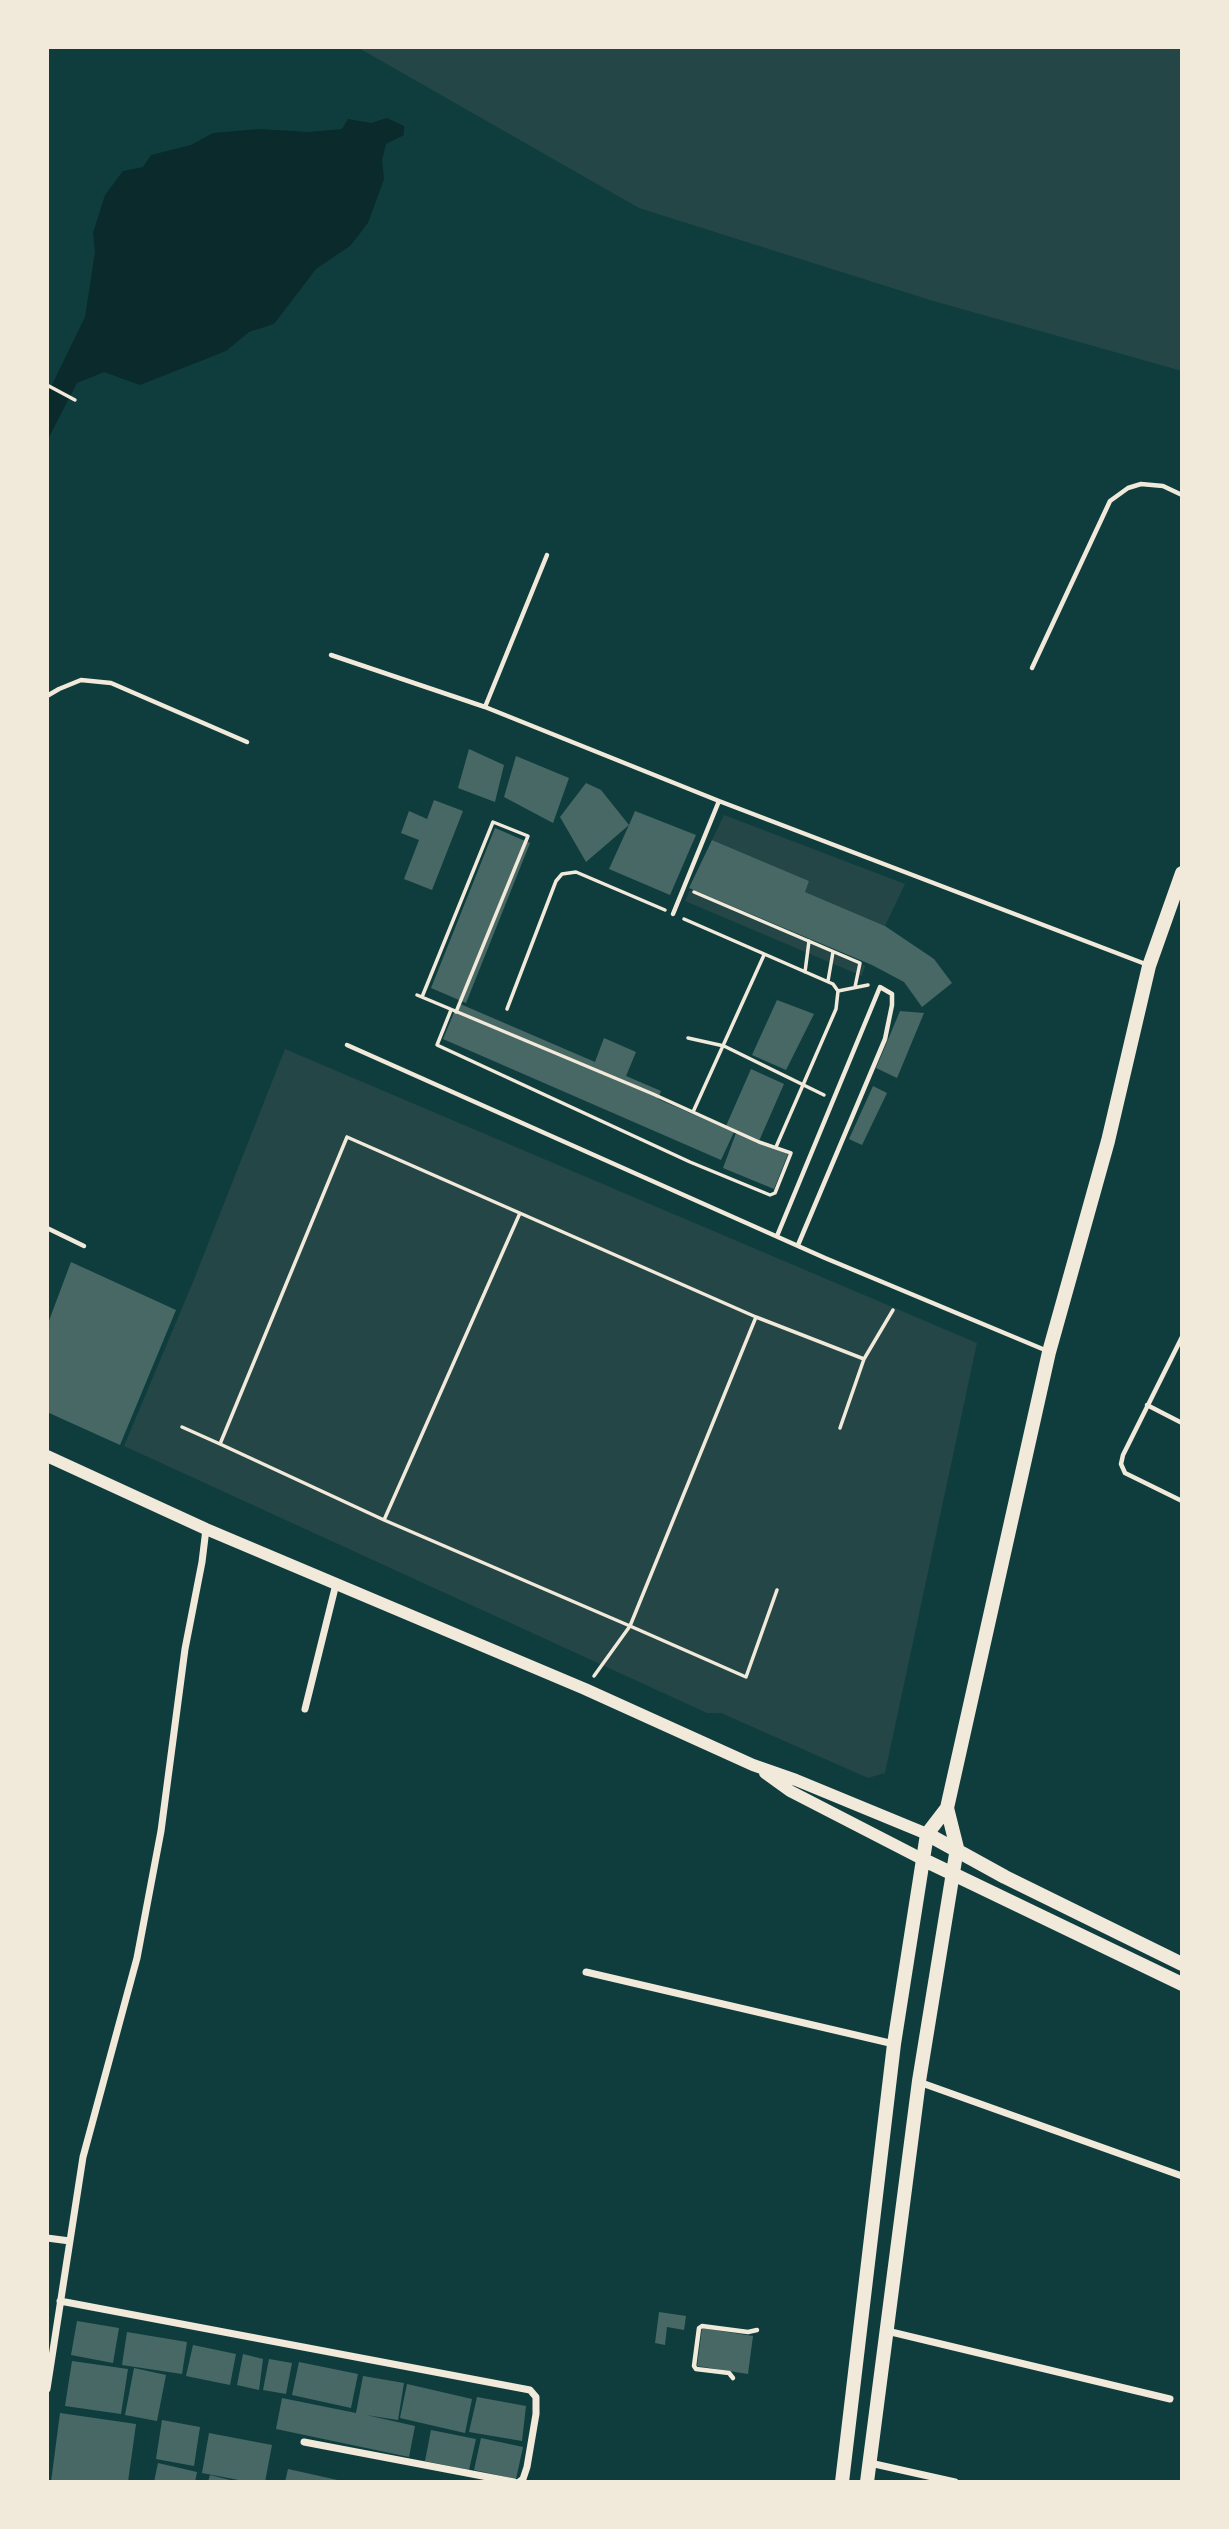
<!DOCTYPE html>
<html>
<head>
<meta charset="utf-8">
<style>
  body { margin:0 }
  #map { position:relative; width:1229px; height:2529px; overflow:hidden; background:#0f3d3e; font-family:"PT Sans Narrow",sans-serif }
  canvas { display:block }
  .frame { position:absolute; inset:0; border:49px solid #f1e9da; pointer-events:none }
</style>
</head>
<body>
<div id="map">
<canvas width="1229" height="2529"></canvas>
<div class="frame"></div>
</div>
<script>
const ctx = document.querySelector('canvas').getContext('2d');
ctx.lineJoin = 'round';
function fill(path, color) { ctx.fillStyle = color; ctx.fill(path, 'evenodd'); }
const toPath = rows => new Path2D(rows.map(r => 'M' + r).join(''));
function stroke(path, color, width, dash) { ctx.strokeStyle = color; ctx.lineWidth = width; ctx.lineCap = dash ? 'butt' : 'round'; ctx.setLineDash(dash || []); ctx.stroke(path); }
const green = toPath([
  [357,47,1182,47,1182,371,930,300,639,208],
  [724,815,905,884,885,926,805,892,809,881,712,840],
  [690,890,865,966,862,976,685,901],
  [285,1049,977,1343,885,1773,868,1778,721,1713,707,1713,124,1446,193,1282]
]);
const water = toPath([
  [387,118,404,126,404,135,386,144,382,160,384,179,368,223,350,246,316,269,274,324,249,332,226,351,140,385,104,372,77,383,47,441,47,395,85,317,95,252,93,233,105,195,123,171,143,167,151,155,191,145,213,133,259,129,309,132,342,129,348,119,371,123]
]);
const building = toPath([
  [469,749,504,765,495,802,458,788],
  [516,756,569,778,553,823,504,797],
  [586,783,601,790,629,825,635,811,696,835,670,895,609,869,629,825,586,862,560,817],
  [434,800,463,811,432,890,404,879,419,840,401,833,409,811,427,819],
  [495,828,530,843,466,1003,431,988],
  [712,840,809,881,805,892,885,926,934,959,952,983,922,1007,904,982,872,965,689,888],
  [777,1000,814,1014,786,1070,752,1055],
  [458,1003,595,1062,604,1038,636,1052,626,1076,661,1091,658,1099,734,1132,721,1160,443,1039],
  [900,1011,924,1013,897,1078,876,1068],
  [751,1069,784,1084,759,1141,726,1126],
  [873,1086,887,1093,862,1145,849,1139],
  [736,1133,788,1154,774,1189,723,1168],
  [71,1262,176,1310,120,1445,47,1412,47,1326],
  [659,2312,686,2316,684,2330,667,2327,665,2345,655,2343],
  [77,2321,119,2328,113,2363,71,2355],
  [702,2328,753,2336,748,2374,697,2366],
  [127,2332,187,2342,182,2374,122,2365],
  [193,2345,236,2354,230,2385,186,2376],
  [243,2354,263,2359,259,2390,237,2385],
  [269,2359,292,2363,286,2394,263,2390],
  [72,2361,128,2369,121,2414,65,2406],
  [299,2362,358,2374,351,2408,292,2395],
  [134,2368,166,2375,157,2421,125,2415],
  [363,2376,404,2383,398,2420,366,2415,415,2426,409,2457,276,2429,282,2398,356,2413],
  [407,2384,472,2399,465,2433,400,2418],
  [477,2397,526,2406,522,2441,469,2432],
  [60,2413,136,2424,128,2482,51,2482],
  [162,2420,200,2427,194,2466,156,2459],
  [431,2430,476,2439,469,2470,425,2461],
  [209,2433,272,2445,265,2482,249,2482,202,2473],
  [481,2438,523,2447,516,2479,474,2470],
  [158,2463,197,2472,195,2482,154,2482],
  [288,2469,342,2481,342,2482,285,2482],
  [210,2475,234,2481,234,2482,208,2482]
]);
const path = toPath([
  [47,385,75,400],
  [694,892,860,963,855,987],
  [684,919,833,984,838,991,836,1009,776,1147],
  [805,972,809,941],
  [828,981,833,952],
  [838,991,868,985],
  [417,995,653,1094,759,1142,791,1153,775,1193,770,1195,690,1162,437,1045,451,1010],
  [422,997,493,822,528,836,456,1012],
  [507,1009,556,881,562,874,576,872,665,910],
  [688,1038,724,1046,824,1095],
  [693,1112,764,955],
  [347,1137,756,1317,630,1626,384,1520,220,1444,347,1137],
  [756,1317,864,1359,840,1428],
  [864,1359,893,1310],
  [182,1427,220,1444],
  [384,1520,520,1213],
  [594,1676,630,1626,746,1677,777,1590]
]);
const service = toPath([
  [331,655,485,707,719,801,1148,965],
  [1032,668,1110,501,1128,488,1141,484,1163,486,1182,495],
  [47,696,59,689,81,680,111,683,247,742],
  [485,707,547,555],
  [673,914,719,801],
  [347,1045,825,1258,1045,1350],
  [47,1228,84,1246],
  [777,1236,880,987,892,994,892,1005,885,1039,798,1245],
  [1182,1337,1123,1455,1121,1464,1125,1473,1182,1501],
  [1147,1405,1182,1423],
  [733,2378,729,2373,696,2369,694,2366,699,2328,702,2326,748,2332,757,2330]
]);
const minor = toPath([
  [305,1709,336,1584],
  [586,1972,894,2044],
  [919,2082,1182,2176],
  [47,2238,70,2241],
  [60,2301,530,2390,536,2397,536,2414,527,2467,523,2479,519,2482],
  [887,2331,1170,2399],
  [47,2389,83,2157,137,1958,161,1831,185,1649,202,1562,206,1529],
  [304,2442,514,2482],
  [870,2463,955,2482]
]);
const secondary = toPath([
  [47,1456,206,1529,585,1689,753,1765,796,1780,927,1834],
  [765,1773,790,1791,924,1860]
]);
const primary = toPath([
  [927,1834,1005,1877,1182,1964],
  [924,1860,1182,1984],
  [842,2482,894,2044,927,1834,947,1808,1049,1352,1108,1141,1149,966,1182,873],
  [867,2482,919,2081,957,1848,947,1808]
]);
fill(green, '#244646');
fill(water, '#0a2a2b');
fill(building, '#486865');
stroke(path, '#f1e9da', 3.5);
stroke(service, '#f1e9da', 4.5);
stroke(minor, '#f1e9da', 7);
stroke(secondary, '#f1e9da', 12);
stroke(primary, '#f1e9da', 14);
</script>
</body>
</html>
